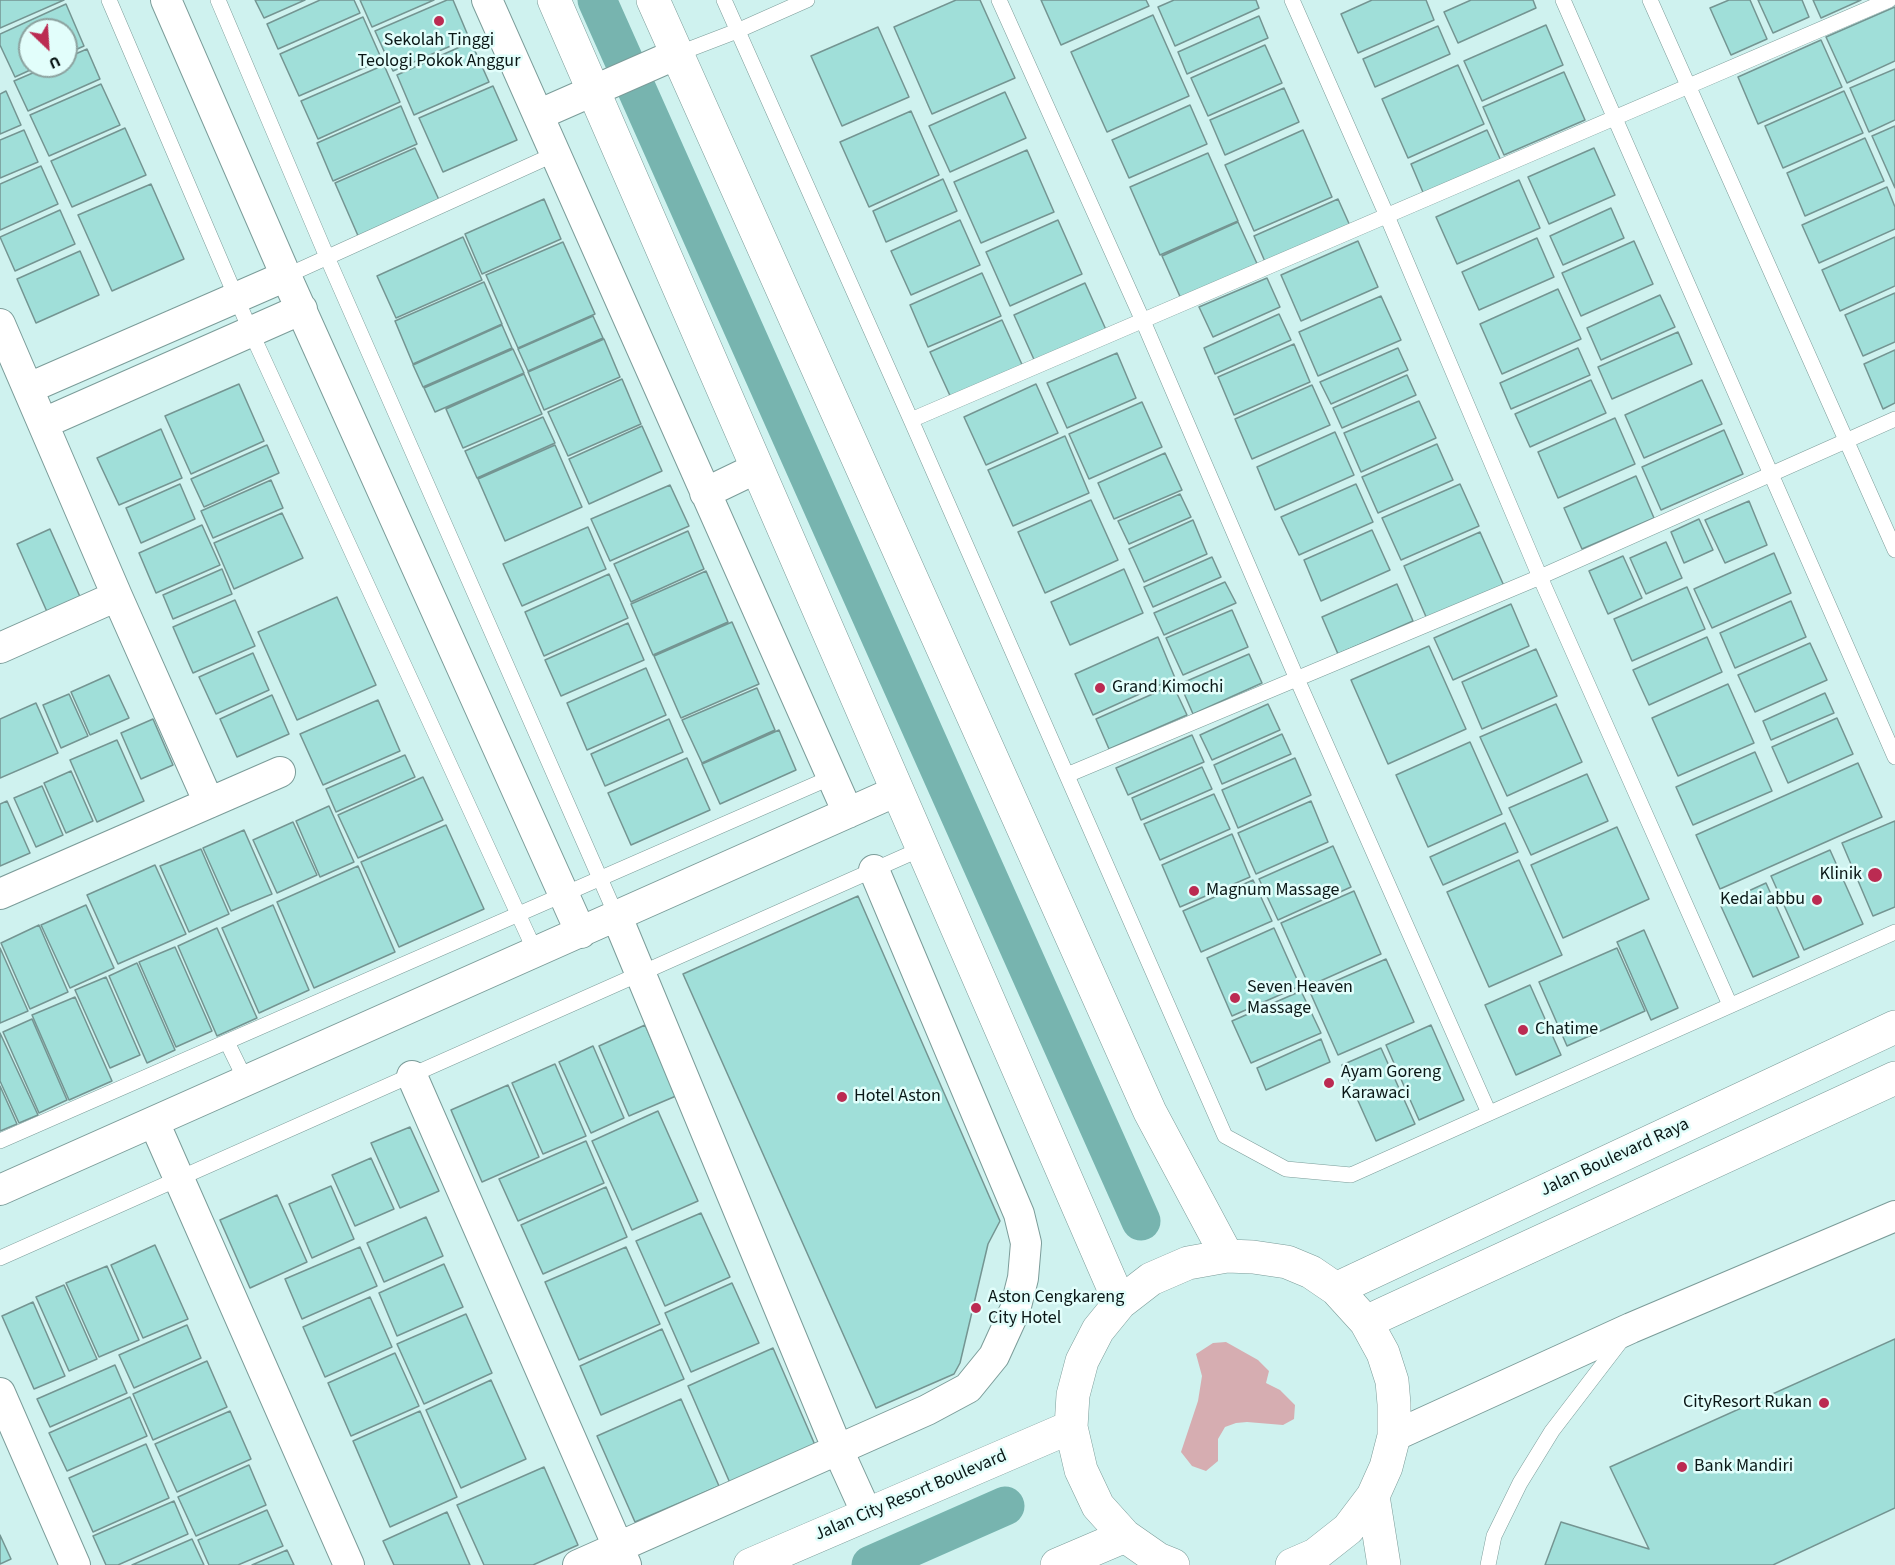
<!DOCTYPE html>
<html>
<head>
<meta charset="utf-8">
<style>
  body { margin:0 }
  #map { position:relative; width:1895px; height:1565px; overflow:hidden; background:#cff2ef; font-family:"Source Sans 3",sans-serif }
  canvas { display:block }
  .north { position:absolute; left:18px; top:18px; width:60px; height:60px; box-sizing:border-box; background:#e2fefb; border:2px solid #8ca29f; border-radius:50%; rotate:155deg; font-size:16px; font-weight:700; line-height:24px; text-align:center; color:#0a1716 }
  .north::after { content:''; display:block; margin:auto; width:21px; height:27px; background:#bb2b52; clip-path:polygon(50% 0,100% 100%,50% 72%,0 100%) }
</style>
</head>
<body>
<div id="map">
<canvas width="1895" height="1565"></canvas>
<div class="north">U</div>
</div>
<script>
const ctx = document.querySelector('canvas').getContext('2d');
ctx.lineJoin = 'round';
function fill(path, color) { ctx.fillStyle = color; ctx.fill(path, 'evenodd'); }
const toPath = rows => new Path2D(rows.map(r => 'M' + r).join(''));
function stroke(path, color, width, dash) { ctx.strokeStyle = color; ctx.lineWidth = width; ctx.lineCap = dash ? 'butt' : 'round'; ctx.setLineDash(dash || []); ctx.stroke(path); }
function label(font, color, halo, rows, align = 'center') {
  ctx.font = font + ' "Source Sans 3",sans-serif'; ctx.lineWidth = 5; ctx.setLineDash([]); ctx.textBaseline = 'middle'; ctx.strokeStyle = halo; ctx.fillStyle = color; for (const [text, x, y, turn = 0] of rows) {
    ctx.save(); ctx.translate(x, y); ctx.rotate((+turn || 0) * Math.PI / 180); ctx.textAlign = isNaN(turn) ? turn : align; if (halo) ctx.strokeText(text, 0, 0); ctx.fillText(text, 0, 0); ctx.restore();
  }
}
const green = toPath([
  [1226,1342,1258,1360,1269,1371,1266,1383,1280,1390,1295,1405,1294,1419,1283,1425,1247,1422,1236,1423,1225,1427,1218,1439,1218,1461,1206,1471,1192,1466,1181,1452,1198,1401,1202,1376,1196,1354,1213,1343]
]);
const canal = toPath([
  [597,0,1141,1221],
  [871,1565,1005,1506]
]);
const building = toPath([
  [0,0,64,0,0,28,0,0],
  [255,0,305,0,264,18,255,0],
  [320,0,354,0,360,13,278,49,267,24,320,0],
  [360,0,434,0,372,27,360,0],
  [447,0,453,0,469,38,393,71,375,31,447,0],
  [956,0,980,0,1015,78,932,114,894,27,956,0],
  [1041,0,1146,0,1149,6,1061,45,1041,0],
  [1174,0,1256,0,1259,8,1175,46,1158,7,1174,0],
  [1372,0,1426,0,1434,20,1358,53,1341,14,1372,0],
  [1471,0,1533,0,1536,8,1458,43,1444,12,1471,0],
  [1729,0,1750,0,1767,39,1731,55,1710,8,1729,0],
  [1758,0,1802,0,1809,17,1773,33,1758,0],
  [1813,0,1861,0,1821,18,1813,0],
  [66,4,84,46,66,54,66,30,30,30,30,66,39,66,15,77,0,45,0,34,66,4],
  [1895,7,1895,61,1847,83,1826,37,1895,7],
  [1153,15,1189,96,1107,132,1071,52,1153,15],
  [1259,16,1268,38,1187,74,1178,52,1259,16],
  [363,17,382,60,299,96,280,54,363,17],
  [1546,25,1563,65,1482,101,1464,61,1546,25],
  [1438,26,1450,54,1375,87,1363,59,1438,26],
  [878,27,909,97,842,126,811,56,878,27],
  [1821,40,1842,87,1758,124,1738,77,1821,40],
  [471,42,489,82,414,115,397,75,471,42],
  [1265,45,1282,83,1208,116,1191,78,1265,45],
  [87,49,100,79,28,111,14,81,49,66,66,66,66,58,87,49],
  [384,65,400,102,318,139,301,101,384,65],
  [1458,65,1484,124,1408,158,1382,99,1458,65],
  [1895,69,1895,120,1869,132,1850,88,1895,69],
  [1564,72,1585,120,1504,155,1483,107,1564,72],
  [101,84,120,125,49,156,30,115,101,84],
  [493,86,517,140,443,172,419,118,493,86],
  [1284,88,1299,122,1225,155,1210,120,1284,88],
  [6,91,21,125,0,134,0,94,6,91],
  [1844,91,1863,133,1783,168,1765,126,1844,91],
  [1005,92,1026,138,950,172,929,126,1005,92],
  [1190,105,1207,144,1129,178,1112,140,1190,105],
  [401,106,417,144,333,181,317,143,401,106],
  [911,111,939,175,869,207,840,142,911,111],
  [1895,126,1895,188,1872,136,1895,126],
  [125,128,146,175,72,207,51,161,125,128],
  [24,130,38,162,0,178,0,140,24,130],
  [1303,130,1332,197,1254,231,1225,165,1303,130],
  [1487,130,1502,163,1425,197,1411,164,1487,130],
  [1865,138,1884,181,1805,216,1787,173,1865,138],
  [415,148,440,202,359,238,335,183,415,148],
  [1594,148,1615,195,1549,224,1528,177,1594,148],
  [1027,150,1054,212,981,243,954,182,1027,150],
  [1208,153,1238,221,1160,255,1130,187,1208,153],
  [41,166,58,204,0,230,0,184,41,166],
  [943,179,957,211,886,242,873,211,943,179],
  [1519,180,1540,228,1457,264,1436,217,1519,180],
  [151,184,184,259,112,291,78,215,151,184],
  [1887,187,1895,207,1895,229,1819,263,1802,225,1887,187],
  [544,199,561,239,482,274,465,234,544,199],
  [1338,199,1351,228,1266,264,1254,236,1338,199],
  [1611,208,1624,238,1563,265,1550,236,1611,208],
  [60,210,75,244,15,271,0,237,60,210],
  [960,220,980,265,911,295,891,251,960,220],
  [1058,220,1082,274,1010,306,986,252,1058,220],
  [1238,222,1259,268,1182,301,1162,256,1238,222],
  [463,237,482,280,396,318,377,276,463,237],
  [1895,237,1895,286,1840,311,1822,270,1895,237],
  [1537,238,1554,277,1479,310,1462,272,1537,238],
  [1358,241,1378,287,1301,321,1281,275,1358,241],
  [1634,241,1653,284,1581,316,1562,273,1634,241],
  [563,242,595,314,518,348,486,275,563,242],
  [80,251,99,295,36,323,17,279,80,251],
  [982,273,1001,316,928,347,910,305,982,273],
  [1267,278,1280,307,1213,337,1199,307,1267,278],
  [484,282,502,324,413,364,395,321,484,282],
  [1085,283,1107,332,1036,364,1014,315,1085,283],
  [1558,289,1581,339,1502,374,1480,324,1558,289],
  [1895,293,1895,342,1863,356,1845,315,1895,293],
  [1660,295,1675,327,1601,360,1587,328,1660,295],
  [1381,296,1401,340,1318,376,1299,332,1381,296],
  [1279,314,1291,340,1215,374,1204,348,1279,314],
  [593,316,603,338,528,371,518,349,593,316],
  [1002,320,1024,369,952,400,930,352,1002,320],
  [502,325,512,348,423,387,413,365,502,325],
  [1678,332,1692,364,1612,399,1598,367,1678,332],
  [604,339,620,377,544,410,528,372,604,339],
  [1294,344,1310,382,1234,415,1218,377,1294,344],
  [1398,348,1408,370,1331,404,1320,382,1398,348],
  [1578,348,1590,375,1511,409,1500,383,1578,348],
  [513,349,524,373,435,412,424,388,513,349],
  [1895,350,1895,403,1883,409,1864,364,1895,350],
  [1117,353,1136,398,1067,428,1047,383,1117,353],
  [524,374,542,414,463,448,446,409,524,374],
  [1407,375,1416,395,1342,428,1333,408,1407,375],
  [622,379,641,424,568,456,548,412,622,379],
  [1591,380,1606,413,1530,447,1515,414,1591,380],
  [1702,380,1722,424,1644,458,1625,415,1702,380],
  [239,384,264,441,191,474,165,416,239,384],
  [1036,384,1058,433,986,465,964,417,1036,384],
  [1312,385,1330,425,1252,459,1235,419,1312,385],
  [1419,401,1436,438,1361,472,1344,433,1419,401],
  [1142,402,1162,447,1089,479,1069,434,1142,402],
  [543,417,555,443,477,478,465,451,543,417],
  [1615,418,1635,464,1558,498,1538,452,1615,418],
  [642,426,662,471,589,504,569,459,642,426],
  [161,429,182,478,119,505,97,458,161,429],
  [1724,430,1743,474,1661,510,1642,467,1724,430],
  [1335,432,1354,475,1275,510,1257,467,1335,432],
  [1065,436,1089,493,1013,526,988,470,1065,436],
  [1437,444,1453,480,1378,513,1362,477,1437,444],
  [267,445,279,473,204,507,191,479,267,445],
  [555,445,582,507,505,541,478,479,555,445],
  [1165,453,1182,490,1114,519,1098,483,1165,453],
  [1636,476,1654,518,1582,549,1564,508,1636,476],
  [271,480,283,508,213,538,201,511,271,480],
  [180,484,195,519,141,543,126,508,180,484],
  [1356,484,1373,522,1299,555,1281,517,1356,484],
  [1460,484,1479,526,1401,560,1382,518,1460,484],
  [670,485,689,526,610,561,591,519,670,485],
  [1180,494,1191,517,1129,544,1118,521,1180,494],
  [1091,500,1118,560,1045,593,1018,532,1091,500],
  [1749,501,1767,545,1725,563,1705,520,1749,501],
  [282,513,303,558,234,589,214,543,282,513],
  [1699,519,1713,550,1684,563,1671,532,1699,519],
  [1193,520,1207,554,1144,582,1129,549,1193,520],
  [202,525,220,565,156,593,139,553,202,525],
  [588,527,606,569,522,606,503,564,588,527],
  [50,529,81,599,48,614,17,544,50,529],
  [1372,530,1390,570,1321,601,1304,560,1372,530],
  [688,531,704,569,631,602,614,564,688,531],
  [1480,532,1504,586,1427,619,1404,566,1480,532],
  [1666,542,1682,578,1646,594,1630,558,1666,542],
  [1774,553,1791,593,1712,628,1694,589,1774,553],
  [1623,556,1642,598,1608,614,1589,571,1623,556],
  [1212,557,1221,577,1153,607,1144,587,1212,557],
  [222,569,232,594,173,619,163,595,222,569],
  [1124,569,1143,613,1070,645,1051,602,1124,569],
  [706,571,728,622,653,655,631,604,706,571],
  [609,574,628,618,544,656,525,612,609,574],
  [1225,582,1236,603,1164,635,1154,613,1225,582],
  [1397,584,1413,621,1338,654,1322,617,1397,584],
  [1687,587,1705,629,1632,661,1614,619,1687,587],
  [337,597,376,685,297,720,258,632,337,597],
  [235,600,255,646,193,673,173,627,235,600],
  [1791,601,1806,637,1735,668,1720,633,1791,601],
  [1511,604,1529,646,1453,680,1434,638,1511,604],
  [1232,610,1248,647,1183,675,1166,638,1232,610],
  [732,622,759,684,681,718,654,656,732,622],
  [628,623,644,660,561,696,545,660,628,623],
  [1158,637,1175,678,1093,715,1075,674,1158,637],
  [1707,637,1722,672,1649,705,1633,670,1707,637],
  [1810,643,1827,680,1755,712,1738,675,1810,643],
  [1429,646,1466,729,1388,764,1351,680,1429,646],
  [1536,649,1557,696,1482,729,1462,682,1536,649],
  [253,653,269,690,216,714,199,677,253,653],
  [1249,654,1262,683,1193,714,1180,684,1249,654],
  [646,668,666,715,587,750,567,703,646,668],
  [109,675,129,718,90,735,71,692,109,675],
  [1728,684,1754,743,1678,776,1652,718,1728,684],
  [1173,685,1187,715,1109,749,1096,719,1173,685],
  [757,688,775,730,702,763,682,720,757,688],
  [1825,693,1834,713,1771,740,1763,721,1825,693],
  [69,694,88,736,61,748,43,705,69,694],
  [272,695,289,734,237,757,220,719,272,695],
  [378,700,400,751,323,785,300,734,378,700],
  [36,703,58,753,0,778,0,719,36,703],
  [1268,704,1280,730,1212,760,1200,735,1268,704],
  [1556,704,1582,762,1507,796,1480,737,1556,704],
  [1837,718,1853,754,1788,783,1772,747,1837,718],
  [153,719,173,765,141,779,121,733,153,719],
  [669,719,683,752,605,786,591,754,669,719],
  [779,730,796,770,720,804,702,764,779,730],
  [1282,734,1291,754,1222,784,1214,765,1282,734],
  [1192,735,1204,762,1128,795,1116,768,1192,735],
  [117,740,144,801,97,822,70,760,117,740],
  [1470,742,1502,814,1428,847,1396,775,1470,742],
  [1755,752,1772,791,1693,825,1676,787,1755,752],
  [405,755,415,777,336,812,326,789,405,755],
  [687,758,710,810,631,845,608,793,687,758],
  [1295,758,1311,795,1238,828,1222,790,1295,758],
  [1858,763,1882,817,1720,889,1696,835,1858,763],
  [1202,767,1212,789,1141,820,1132,798,1202,767],
  [71,771,93,821,66,833,44,783,71,771],
  [1587,774,1608,821,1531,855,1509,808,1587,774],
  [423,777,443,820,358,858,338,815,423,777],
  [42,786,63,835,36,847,14,798,42,786],
  [1214,794,1230,829,1160,860,1144,824,1214,794],
  [7,801,30,853,0,866,0,804,7,801],
  [1311,801,1328,842,1256,874,1238,833,1311,801],
  [329,806,354,862,320,877,296,821,329,806],
  [1895,821,1895,907,1873,916,1842,843,1895,821],
  [293,822,317,875,277,893,253,840,293,822],
  [1505,823,1518,852,1443,885,1430,857,1505,823],
  [446,825,484,909,399,947,361,862,446,825],
  [1617,827,1649,899,1563,938,1531,865,1617,827],
  [244,830,272,894,231,911,203,848,244,830],
  [1232,834,1250,877,1180,907,1162,865,1232,834],
  [1333,846,1351,887,1278,920,1259,879,1333,846],
  [201,849,229,914,189,932,160,866,201,849],
  [1830,850,1863,924,1804,950,1771,876,1830,850],
  [1519,860,1562,955,1489,987,1447,892,1519,860],
  [155,865,186,934,118,964,87,895,155,865],
  [358,866,395,952,314,988,277,902,358,866],
  [1253,880,1272,921,1201,952,1183,911,1253,880],
  [1766,883,1799,957,1753,977,1720,904,1766,883],
  [1354,891,1381,954,1309,986,1281,923,1354,891],
  [858,896,1000,1221,988,1244,960,1363,954,1374,876,1408,683,974,858,896],
  [86,905,114,968,70,988,41,925,86,905],
  [273,905,309,990,259,1013,222,928,273,905],
  [39,925,68,992,30,1009,1,943,39,925],
  [217,928,257,1018,217,1036,178,946,217,928],
  [1274,928,1300,986,1232,1016,1207,958,1274,928],
  [1644,930,1678,1008,1651,1020,1617,942,1644,930],
  [175,947,212,1031,176,1047,139,962,175,947],
  [0,948,28,1011,0,1023,0,948],
  [1617,948,1645,1011,1567,1046,1539,982,1617,948],
  [1386,959,1414,1022,1338,1055,1310,992,1386,959],
  [137,963,175,1050,147,1063,109,976,137,963],
  [106,977,140,1055,110,1068,75,990,106,977],
  [1530,985,1561,1055,1516,1075,1485,1005,1530,985],
  [1301,991,1321,1033,1251,1063,1232,1021,1301,991],
  [75,997,112,1081,69,1100,32,1015,75,997],
  [32,1019,67,1100,39,1113,3,1032,32,1019],
  [645,1025,676,1096,629,1116,599,1046,645,1025],
  [1431,1025,1464,1100,1419,1120,1386,1045,1431,1025],
  [0,1033,38,1115,19,1123,0,1081,0,1033],
  [1321,1039,1330,1062,1266,1090,1257,1068,1321,1039],
  [593,1046,624,1118,591,1133,559,1062,593,1046],
  [1381,1048,1415,1124,1376,1141,1342,1065,1381,1048],
  [555,1064,586,1136,543,1154,512,1083,555,1064],
  [508,1085,539,1157,482,1182,451,1110,508,1085],
  [0,1086,17,1124,0,1131,0,1086],
  [658,1111,698,1201,632,1230,592,1141,658,1111],
  [410,1127,439,1191,400,1208,371,1143,410,1127],
  [586,1141,604,1183,518,1221,499,1179,586,1141],
  [371,1158,394,1209,355,1226,332,1175,371,1158],
  [331,1186,354,1239,312,1258,289,1204,331,1186],
  [606,1187,627,1237,543,1274,521,1225,606,1187],
  [277,1195,307,1262,250,1288,220,1220,277,1195],
  [701,1213,730,1277,665,1306,636,1241,701,1213],
  [426,1217,443,1256,384,1282,367,1243,426,1217],
  [155,1245,188,1319,143,1338,111,1265,155,1245],
  [360,1247,377,1286,302,1319,285,1279,360,1247],
  [626,1247,660,1324,579,1360,545,1282,626,1247],
  [444,1264,463,1307,397,1336,379,1293,444,1264],
  [107,1266,139,1340,99,1357,66,1283,107,1266],
  [732,1283,759,1343,691,1372,665,1313,732,1283],
  [64,1285,97,1359,69,1371,36,1297,64,1285],
  [370,1297,392,1347,325,1377,303,1327,370,1297],
  [33,1302,65,1376,34,1389,2,1316,33,1302],
  [466,1314,492,1373,424,1404,397,1344,466,1314],
  [187,1325,201,1358,134,1388,119,1355,187,1325],
  [662,1329,684,1379,601,1415,580,1366,662,1329],
  [1895,1339,1895,1508,1773,1565,1545,1565,1561,1522,1649,1549,1610,1467,1895,1339],
  [773,1348,815,1445,730,1483,688,1386,773,1348],
  [395,1353,419,1406,351,1436,328,1383,395,1353],
  [207,1361,227,1407,153,1440,133,1394,207,1361],
  [115,1365,127,1393,50,1427,37,1399,115,1365],
  [491,1380,526,1459,461,1488,426,1410,491,1380],
  [130,1397,147,1436,67,1471,49,1433,130,1397],
  [681,1399,719,1486,635,1522,597,1436,681,1399],
  [230,1411,251,1459,177,1492,155,1444,230,1411],
  [420,1411,457,1497,390,1527,353,1441,420,1411],
  [146,1444,169,1498,93,1532,69,1478,146,1444],
  [249,1465,266,1505,196,1536,178,1497,249,1465],
  [544,1467,578,1545,533,1565,484,1565,457,1505,544,1467],
  [174,1501,188,1534,118,1565,106,1565,93,1536,174,1501],
  [267,1510,283,1546,238,1565,209,1565,198,1540,267,1510],
  [447,1512,470,1565,394,1565,383,1541,447,1512],
  [0,1535,11,1559,0,1564,0,1535],
  [192,1539,204,1565,132,1565,192,1539],
  [287,1550,294,1565,252,1565,287,1550]
]);
const service = toPath([
  [109,0,251,332,536,953],
  [218,0,327,257,617,917],
  [724,0,911,420,1225,1136,1286,1169,1351,1175,1895,932],
  [999,0,1143,321,1297,679,1489,1113],
  [1292,0,1387,216,1540,577,1730,1005],
  [1563,0,1895,757],
  [1650,0,1895,550],
  [677,54,737,31,807,0],
  [286,276,555,154],
  [911,420,1889,0],
  [1067,775,1540,577,1895,419],
  [227,1042,246,1081],
  [0,1141,832,777],
  [0,1258,923,848],
  [1488,1565,1494,1536,1520,1483,1552,1431,1624,1337]
]);
const minor = toPath([
  [166,0,286,276,581,933],
  [487,0,848,813],
  [538,115,677,54],
  [0,324,117,596,209,803],
  [29,388,286,276],
  [44,423,302,309],
  [705,493,757,468],
  [0,648,117,596],
  [0,894,280,772],
  [617,917,838,1450,867,1514],
  [412,1076,626,1565],
  [154,1122,349,1565],
  [0,1190,897,791],
  [0,1393,75,1565],
  [1394,1436,1631,1328,1895,1216],
  [578,1565,927,1410,968,1388,994,1356,1015,1310,1023,1278,1026,1243,1019,1214,874,870]
]);
const tertiary = toPath([
  [554,0,1120,1303],
  [653,0,1150,1112,1227,1256],
  [1336,1289,1895,1027],
  [1366,1322,1895,1078],
  [1373,1496,1384,1565],
  [750,1565,1071,1427],
  [1057,1565,1125,1536],
  [1173,1565,1158,1559,1125,1536,1098,1506,1081,1470,1071,1427,1073,1395,1082,1361,1098,1330,1120,1303,1151,1279,1188,1263,1227,1256,1253,1257,1287,1262,1311,1272,1336,1289,1366,1322,1383,1353,1392,1381,1394,1404,1394,1436,1386,1467,1373,1496,1348,1529,1315,1555,1292,1565]
]);
const markers = [
  [439,21,6,"#bb2b52"],
  [1100,688,6,"#bb2b52"],
  [1875,875,8,"#bb2b52"],
  [1194,891,6,"#bb2b52"],
  [1817,900,6,"#bb2b52"],
  [1235,998,6,"#bb2b52"],
  [1523,1030,6,"#bb2b52"],
  [1329,1083,6,"#bb2b52"],
  [842,1097,6,"#bb2b52"],
  [976,1308,6,"#bb2b52"],
  [1824,1403,6,"#bb2b52"],
  [1682,1467,6,"#bb2b52"]
];
const poiNames = [
  ["Sekolah Tinggi",439,41,"center"],
  ["Teologi Pokok Anggur",439,62,"center"],
  ["Grand Kimochi",1112,688],
  ["Klinik",1862,875,"right"],
  ["Magnum Massage",1206,891],
  ["Kedai abbu",1805,900,"right"],
  ["Seven Heaven",1247,988],
  ["Massage",1247,1009],
  ["Chatime",1535,1030],
  ["Ayam Goreng",1341,1073],
  ["Karawaci",1341,1094],
  ["Hotel Aston",854,1097],
  ["Aston Cengkareng",988,1298],
  ["City Hotel",988,1319],
  ["CityResort Rukan",1812,1403,"right"],
  ["Bank Mandiri",1694,1467]
];
const streetNames = [
  ["Jalan Boulevard Raya",1615,1158,-25],
  ["Jalan City Resort Boulevard",911,1496,-23]
];
fill(green, '#d6adb1');
stroke(canal, '#77b4af', 39);
fill(building, '#a0dfd9');
stroke(building, '#749592', 1.5);
stroke(service, '#7b9c99', 16);
stroke(minor, '#7b9c99', 32);
stroke(tertiary, '#7b9c99', 34);
stroke(service, '#fff', 15);
stroke(minor, '#fff', 30);
stroke(tertiary, '#fff', 33);
for (const [x, y, r, color] of markers) { const dot = new Path2D(); dot.arc(x, y, r, 0, 2 * Math.PI); ctx.fillStyle = color; ctx.fill(dot); stroke(dot, '#e2fefb', 2); }
label('18px', '#0a1716', '#e2fefb', poiNames, 'left');
label('18px', '#0a1716', '#e2fefb', streetNames);
</script>
</body>
</html>
